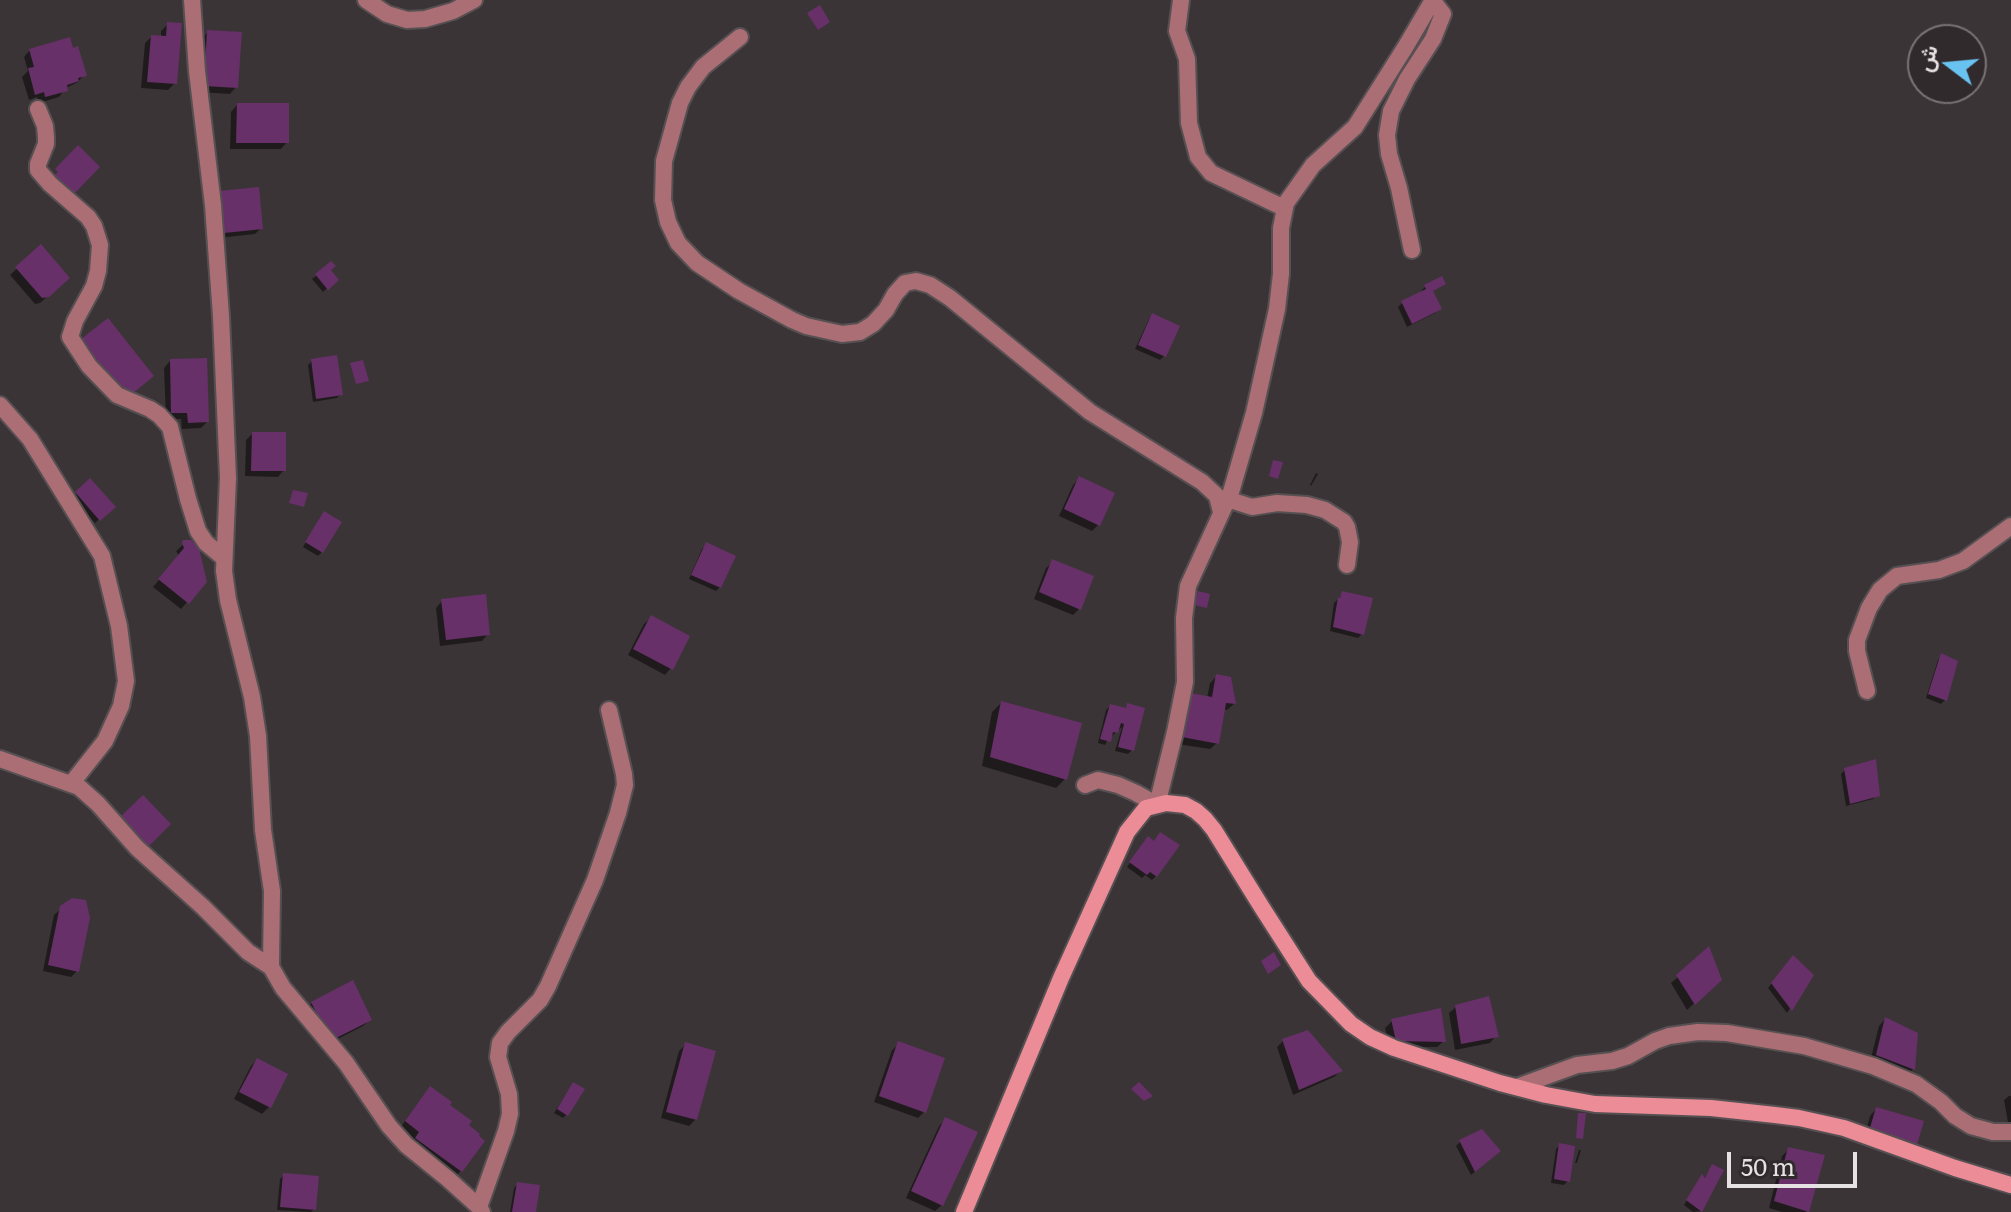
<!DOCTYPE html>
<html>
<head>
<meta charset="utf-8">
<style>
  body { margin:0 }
  #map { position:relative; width:2011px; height:1212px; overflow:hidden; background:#3b3437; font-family:Literata,Vazirmatn,serif }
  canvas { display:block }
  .north { position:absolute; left:1907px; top:24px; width:80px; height:80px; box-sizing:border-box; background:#312a2d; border:2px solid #797376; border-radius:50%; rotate:286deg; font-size:22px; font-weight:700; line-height:32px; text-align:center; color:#e6e1e3 }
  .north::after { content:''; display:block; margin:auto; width:28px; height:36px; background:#69c3f1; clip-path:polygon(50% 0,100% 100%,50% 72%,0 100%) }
  .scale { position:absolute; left:1727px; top:1152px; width:130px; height:36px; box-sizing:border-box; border:4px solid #e6e1e3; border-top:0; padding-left:10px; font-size:24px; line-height:28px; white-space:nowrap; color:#e6e1e3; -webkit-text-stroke:6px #312a2d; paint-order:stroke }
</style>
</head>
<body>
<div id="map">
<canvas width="2011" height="1212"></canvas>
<div class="north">ش</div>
<div class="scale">50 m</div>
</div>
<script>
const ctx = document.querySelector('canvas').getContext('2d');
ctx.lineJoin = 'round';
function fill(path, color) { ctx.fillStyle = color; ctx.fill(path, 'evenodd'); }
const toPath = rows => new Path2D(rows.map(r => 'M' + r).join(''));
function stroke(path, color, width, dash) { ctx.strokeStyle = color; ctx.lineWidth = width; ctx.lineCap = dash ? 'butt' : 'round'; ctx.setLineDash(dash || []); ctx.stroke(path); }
const shadow = toPath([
  [168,24,175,83,168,90,141,88,145,43,151,37,161,38,161,31],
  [208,32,236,87,230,94,198,92,201,39],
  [30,50,84,75,78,82,66,88,59,97,39,103,37,97,29,100,22,77,28,71,24,57],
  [237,105,287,142,281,149,230,149,231,112],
  [214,200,261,228,255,234,218,238],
  [40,247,61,284,40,303,35,304,10,275],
  [329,271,336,280,323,292,312,279,316,276],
  [1443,284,1431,292,1439,309,1435,313,1407,327,1398,307,1402,303,1422,293,1421,291,1425,287],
  [1153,315,1178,327,1164,356,1160,360,1135,349,1149,319],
  [170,361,207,422,201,428,182,429,181,419,166,419,164,368],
  [312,361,341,394,337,398,313,402,308,365],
  [252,434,284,470,278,477,245,476,246,440],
  [1316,473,1318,474,1311,486,1310,485],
  [1079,479,1098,525,1092,531,1059,516,1073,485],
  [90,481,113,507,95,523,72,497],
  [320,518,322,552,318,556,303,547],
  [186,542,205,582,181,609,153,587,179,556,176,551],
  [706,545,720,587,716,591,689,579,702,549],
  [1053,562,1079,609,1073,615,1034,599,1046,568],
  [1343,594,1362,634,1358,638,1330,631,1334,603],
  [442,601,488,634,482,641,440,646,436,608],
  [651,618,671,668,665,675,628,655,644,624],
  [1942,656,1955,662,1945,700,1941,704,1926,698,1938,660],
  [1217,676,1234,704,1227,710,1223,709,1217,743,1210,749,1177,744,1207,698,1210,683],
  [1001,703,1065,779,1056,788,982,766,992,712],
  [1110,706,1123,710,1128,706,1132,750,1128,754,1115,751,1122,727,1112,736,1110,736,1105,745,1098,743,1106,710],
  [1845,770,1878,795,1873,799,1846,806,1841,774],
  [1144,843,1156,876,1152,880,1145,875,1142,878,1127,867],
  [62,908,77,971,71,977,43,971,54,915],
  [1789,961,1811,975,1787,1013,1768,988],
  [1678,977,1720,979,1687,1010,1671,983],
  [312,1003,370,1020,363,1026,324,1046,305,1010],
  [1456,1007,1496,1036,1490,1043,1455,1050,1449,1013],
  [1885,1019,1916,1034,1913,1069,1907,1076,1870,1062,1879,1026],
  [1392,1021,1444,1041,1437,1047,1390,1047,1385,1028],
  [1283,1041,1340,1071,1334,1077,1293,1095,1277,1047],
  [686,1044,696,1119,689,1126,661,1118,679,1051],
  [899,1044,924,1112,918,1118,874,1102,892,1050],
  [257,1060,286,1075,269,1107,262,1114,234,1099,251,1066],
  [570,1088,567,1114,563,1118,554,1113],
  [424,1095,461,1171,454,1177,410,1145,414,1139,400,1128],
  [2009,1096,2011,1096,2011,1128,2009,1128,2004,1100],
  [1876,1109,1921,1122,1863,1141,1870,1116],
  [946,1119,942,1205,935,1211,906,1198,939,1126],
  [1481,1132,1495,1155,1471,1175,1456,1146,1460,1142],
  [1560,1145,1568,1181,1564,1185,1551,1183,1556,1149],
  [1789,1149,1807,1211,1806,1212,1782,1212,1769,1208,1782,1156],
  [1579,1150,1581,1150,1577,1163,1575,1163],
  [1712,1167,1701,1211,1693,1212,1684,1205,1698,1181,1703,1180],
  [284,1175,314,1209,311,1212,277,1210,280,1179],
  [518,1184,534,1212,510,1212,514,1188]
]);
const building = toPath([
  [820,5,830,22,818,30,807,13],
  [167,22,182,23,177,84,147,82,151,35,166,36],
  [207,30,242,32,238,88,204,86],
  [70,37,73,48,78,46,87,76,78,78,79,81,67,85,68,91,45,97,44,92,35,95,28,68,34,67,29,49],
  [237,103,289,103,289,143,236,143],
  [78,145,100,167,73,195,54,176,58,172,55,169],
  [259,187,263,229,224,233,219,191],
  [41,244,70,278,49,297,42,298,15,267],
  [331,261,336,266,331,270,339,280,328,290,315,274],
  [1442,276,1446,284,1433,291,1442,309,1412,324,1401,301,1426,289,1424,285],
  [1152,313,1180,326,1166,357,1138,345],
  [108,318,154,376,132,394,120,390,81,348,81,339],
  [337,355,343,395,316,399,311,359],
  [207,358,209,422,188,423,187,413,171,413,170,359],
  [363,360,369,381,356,384,350,363],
  [252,432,286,432,286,471,251,471],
  [1273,460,1283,462,1278,479,1269,476],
  [1079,476,1115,493,1100,526,1064,509],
  [90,478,116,507,100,521,75,492],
  [293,490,308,493,304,507,289,503],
  [324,511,342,522,323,553,305,542],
  [183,540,191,540,199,548,207,582,189,604,158,579,184,548,182,543],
  [706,542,736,556,721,588,691,575],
  [1052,559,1094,576,1081,610,1039,592],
  [1198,591,1210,594,1207,608,1194,605],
  [1342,591,1373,598,1364,635,1333,627,1338,597,1340,598],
  [486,594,490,635,446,640,441,599],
  [651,615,690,636,673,670,633,649],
  [1941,653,1958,661,1947,701,1928,694],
  [1216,674,1231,677,1236,704,1226,703,1219,744,1182,737,1190,693,1212,697],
  [1001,701,1082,723,1067,780,990,757],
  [1127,703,1145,708,1134,751,1118,747,1124,724,1121,723,1118,733,1113,732,1111,742,1100,739,1110,704,1126,708],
  [1876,759,1880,796,1850,804,1844,768],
  [143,795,171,824,145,850,117,820],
  [1160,832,1180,845,1157,877,1150,872,1147,875,1129,862,1148,836,1154,841],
  [72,898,86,900,90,918,79,972,48,965,60,906],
  [1709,946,1722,980,1695,1005,1676,975],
  [1274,952,1281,965,1268,974,1261,961],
  [1793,955,1814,975,1792,1011,1771,983],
  [353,980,372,1020,330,1041,311,1002],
  [1489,996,1499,1037,1461,1044,1455,1005],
  [1441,1008,1446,1042,1396,1041,1391,1019],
  [1885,1017,1918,1033,1915,1070,1876,1055],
  [1308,1030,1343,1071,1299,1090,1282,1039],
  [898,1041,945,1058,926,1113,879,1096],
  [685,1042,716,1051,697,1120,666,1112],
  [257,1058,288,1074,271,1108,239,1092],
  [573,1082,585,1089,568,1116,557,1109],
  [1139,1082,1153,1096,1144,1101,1131,1089],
  [430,1086,452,1102,450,1105,472,1121,469,1125,480,1134,479,1136,485,1141,462,1172,415,1138,419,1132,405,1121],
  [1876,1107,1924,1121,1916,1148,1868,1135],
  [1578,1113,1586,1113,1583,1139,1576,1138],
  [945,1117,978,1132,943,1206,911,1191],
  [1482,1129,1501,1151,1475,1172,1459,1140],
  [1559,1143,1575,1146,1570,1182,1554,1179],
  [1788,1147,1825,1155,1809,1212,1774,1201],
  [1712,1164,1724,1170,1702,1212,1686,1200,1702,1174,1705,1178],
  [283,1173,319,1176,316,1210,280,1207],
  [517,1182,540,1185,536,1212,512,1212]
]);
const street = toPath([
  [192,0,197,71,213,205,221,316,228,478,224,571,228,600,252,697,258,736,263,830,272,891,271,967,283,988,346,1063,389,1126,406,1145,448,1179,479,1207,482,1212],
  [366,0,387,14,407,20,425,19,453,11,474,0],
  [1181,0,1177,31,1187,59,1189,123,1198,157,1211,173,1284,208],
  [740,37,703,67,688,87,680,103,664,161,663,200,668,222,678,243,697,263,739,291,792,320,806,326,842,334,860,332,873,324,886,310,895,294,905,283,916,281,930,285,950,298,1090,412,1202,482,1217,496,1221,512],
  [38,109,45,126,46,137,46,144,38,164,38,170,50,184,88,217,94,226,100,245,98,271,94,286,75,321,70,337,89,366,117,395,150,409,159,415,170,427,188,499,198,531,206,543,224,558],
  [1412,250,1399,188,1389,154,1387,135,1391,111,1407,79,1433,39,1443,14,1433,1],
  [0,405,30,439,102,556,119,626,126,681,121,706,105,741,71,784],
  [1227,499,1252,507,1277,503,1307,505,1325,510,1344,522,1347,527,1350,542,1347,565],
  [1867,691,1857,651,1857,640,1869,608,1880,590,1897,576,1939,570,1963,561,2011,526],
  [0,759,79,787,98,804,137,848,203,907,248,952,271,967],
  [1085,785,1098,780,1118,785,1136,793,1157,805,1175,732,1185,682,1184,618,1188,586,1231,492,1254,413,1277,309,1281,274,1281,228,1286,203,1313,165,1355,127,1406,46,1433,0],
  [1517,1087,1577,1065,1612,1061,1628,1056,1655,1041,1669,1036,1698,1032,1727,1033,1804,1046,1873,1066,1916,1084,1941,1102,1955,1116,1971,1126,1993,1132,2011,1132],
  [479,1207,506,1131,510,1114,509,1094,498,1057,500,1043,508,1032,540,1000,548,986,595,880,618,813,625,785,624,774,609,710]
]);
const secondary = toPath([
  [964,1212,1061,978,1127,832,1146,808,1166,803,1185,805,1196,811,1205,819,1214,830,1261,906,1309,981,1351,1024,1370,1037,1394,1048,1500,1083,1546,1095,1595,1104,1711,1108,1775,1115,1799,1118,1844,1128,1955,1168,2011,1185]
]);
fill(shadow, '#0007');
fill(building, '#673068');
stroke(street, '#565053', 20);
stroke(secondary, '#565053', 20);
stroke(street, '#ab6e74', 16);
stroke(secondary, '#ec8c96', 16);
</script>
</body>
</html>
